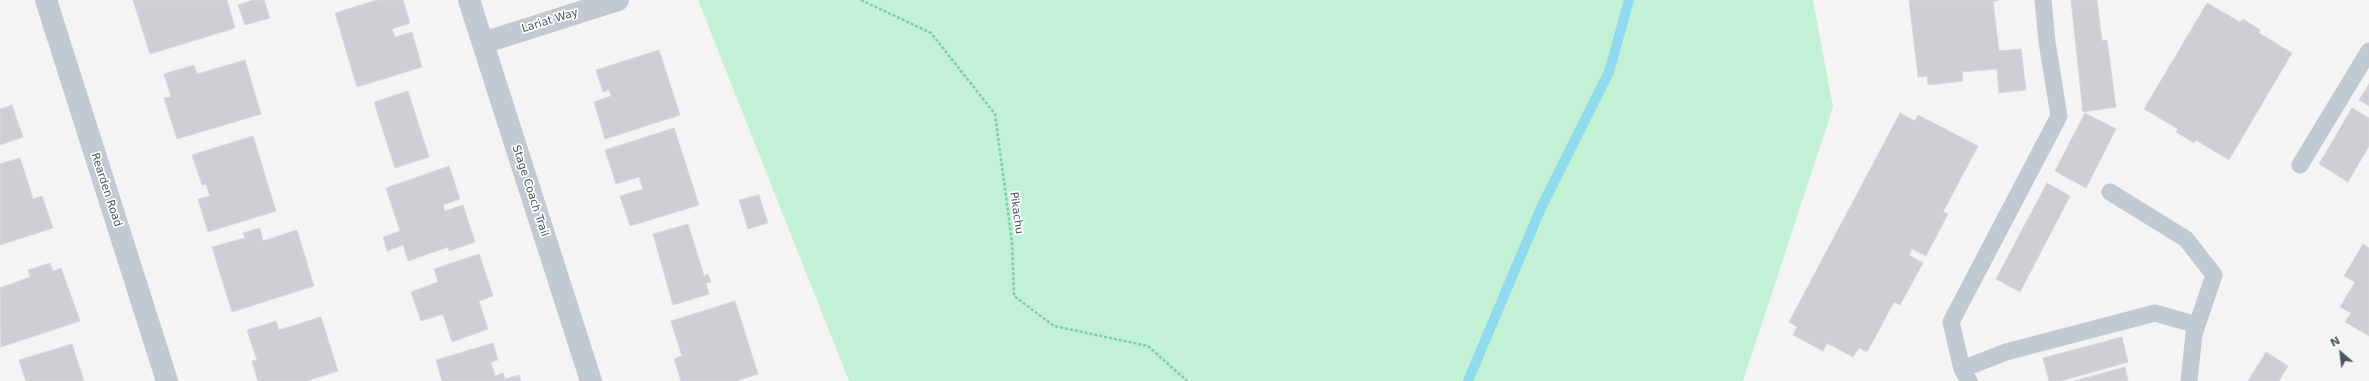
<!DOCTYPE html>
<html>
<head>
<meta charset="utf-8">
<style>
  body { margin:0 }
  #map { position:relative; width:2369px; height:381px; overflow:hidden; background:#f5f3f3; font-family:"DejaVu Sans",sans-serif }
  canvas { display:block }
  .north { position:absolute; left:2321px; top:333px; width:40px; height:40px; -webkit-text-stroke:3px #fff; paint-order:stroke; rotate:332deg; font-size:11px; font-weight:700; line-height:16px; text-align:center; color:#4a5661 }
  .north::after { content:''; display:block; margin:auto; width:14px; height:18px; background:#4a5661; clip-path:polygon(50% 0,100% 100%,50% 72%,0 100%) }
</style>
</head>
<body>
<div id="map">
<canvas width="2369" height="381"></canvas>
<div class="north">N</div>
</div>
<script>
const ctx = document.querySelector('canvas').getContext('2d');
ctx.lineJoin = 'round';
function fill(path, color) { ctx.fillStyle = color; ctx.fill(path, 'evenodd'); }
const toPath = rows => new Path2D(rows.map(r => 'M' + r).join(''));
function stroke(path, color, width, dash) { ctx.strokeStyle = color; ctx.lineWidth = width; ctx.lineCap = dash ? 'butt' : 'round'; ctx.setLineDash(dash || []); ctx.stroke(path); }
function label(font, color, halo, rows, align = 'center') {
  ctx.font = font + ' "DejaVu Sans",sans-serif'; ctx.lineWidth = 3.5; ctx.setLineDash([]); ctx.textBaseline = 'middle'; ctx.strokeStyle = halo; ctx.fillStyle = color; for (const [text, x, y, turn = 0] of rows) {
    ctx.save(); ctx.translate(x, y); ctx.rotate((+turn || 0) * Math.PI / 180); ctx.textAlign = isNaN(turn) ? turn : align; if (halo) ctx.strokeText(text, 0, 0); ctx.fillText(text, 0, 0); ctx.restore();
  }
}
const green = toPath([
  [698,0,1813,0,1833,107,1743,381,849,381]
]);
const stream = toPath([
  [1468,381,1541,208,1609,72,1629,0]
]);
const building = toPath([
  [133,0,227,0,235,28,150,54,133,0],
  [253,0,264,0,270,18,245,25,238,5,253,0],
  [377,0,403,0,410,23,392,29,395,37,412,32,422,67,357,87,335,13,377,0],
  [1909,0,1999,0,1993,2,1999,51,2021,49,2026,90,1999,93,1997,69,1962,72,1963,81,1928,85,1927,76,1918,77,1909,0],
  [2071,0,2097,0,2102,41,2107,40,2116,107,2083,112,2071,0],
  [2207,3,2240,22,2243,19,2260,30,2259,33,2292,53,2229,160,2196,140,2194,143,2176,132,2178,129,2144,109,2207,3],
  [659,50,680,115,605,139,594,102,611,96,609,90,603,92,596,70,659,50],
  [245,60,261,114,177,139,164,98,171,97,164,74,194,65,197,74,245,60],
  [2369,84,2369,106,2359,100,2369,84],
  [408,91,429,157,395,168,374,102,408,91],
  [12,105,23,137,0,145,0,109,12,105],
  [2352,108,2369,118,2369,146,2348,182,2319,164,2352,108],
  [1900,113,1915,121,1918,115,1978,146,1943,212,1948,214,1926,256,1912,249,1909,255,1923,263,1900,305,1894,302,1867,352,1859,348,1853,357,1827,343,1823,351,1793,335,1797,327,1789,322,1900,113],
  [2085,113,2116,129,2086,188,2055,171,2085,113],
  [674,128,699,205,630,226,620,196,643,189,639,177,616,184,605,150,674,128],
  [253,136,276,211,208,232,198,199,210,196,206,184,202,185,192,155,253,136],
  [20,158,33,199,42,196,53,228,0,245,0,164,20,158],
  [449,166,460,199,443,205,445,211,463,205,475,242,449,251,448,247,408,261,403,245,387,251,383,237,400,231,386,188,449,166],
  [2047,183,2070,196,2020,292,1996,279,2047,183],
  [759,195,768,223,748,229,739,200,759,195],
  [688,224,704,276,708,274,711,282,706,283,709,294,673,305,653,234,688,224],
  [260,228,263,241,297,230,314,286,232,312,212,247,245,238,243,233,260,228],
  [2363,244,2369,248,2369,336,2345,322,2351,313,2340,307,2355,282,2344,276,2363,244],
  [479,254,493,296,479,301,488,329,452,342,443,314,421,321,411,292,438,282,434,269,479,254],
  [50,263,53,271,61,268,80,321,1,347,0,288,30,277,28,270,50,263],
  [735,301,758,374,736,381,681,381,674,359,682,356,671,321,735,301],
  [321,317,338,371,306,381,258,381,252,361,257,360,247,330,276,321,279,330,321,317],
  [2122,337,2128,362,2061,381,2049,381,2043,358,2122,337],
  [493,343,498,360,491,362,495,376,503,373,505,379,519,375,521,381,442,381,436,360,493,343],
  [72,344,84,381,26,381,19,360,72,344],
  [2266,352,2288,366,2279,381,2248,381,2266,352],
  [2125,367,2128,381,2074,381,2125,367]
]);
const path = toPath([
  [861,0,931,33,995,114,1012,242,1014,296,1054,326,1148,346,1187,381]
]);
const lane = toPath([
  [2300,165,2369,51],
  [2110,192,2186,239,2214,275,2194,334,2189,381],
  [1962,369,1951,322,2059,116,2047,42,2043,0],
  [1969,381,1962,369,2006,352,2155,313,2197,325]
]);
const street = toPath([
  [46,0,167,381],
  [469,0,591,381],
  [483,43,618,0]
]);
const streetNames = [
  ["Lariat Way",550,21,-17],
  ["Rearden Road",106,190,72],
  ["Stage Coach Trail",530,191,72],
  ["Pikachu",1016,213,82]
];
fill(green, '#c3f1d5');
stroke(stream, '#90daee', 10);
fill(building, '#cdcfd5');
stroke(building, '#d7d9de', 1);
stroke(path, '#7ad0a6', 2.5, [3, 2]);
stroke(lane, '#c1cad2', 17);
stroke(street, '#c1cad2', 22);
label('11px', '#4a5661', '#fff', streetNames);
</script>
</body>
</html>
